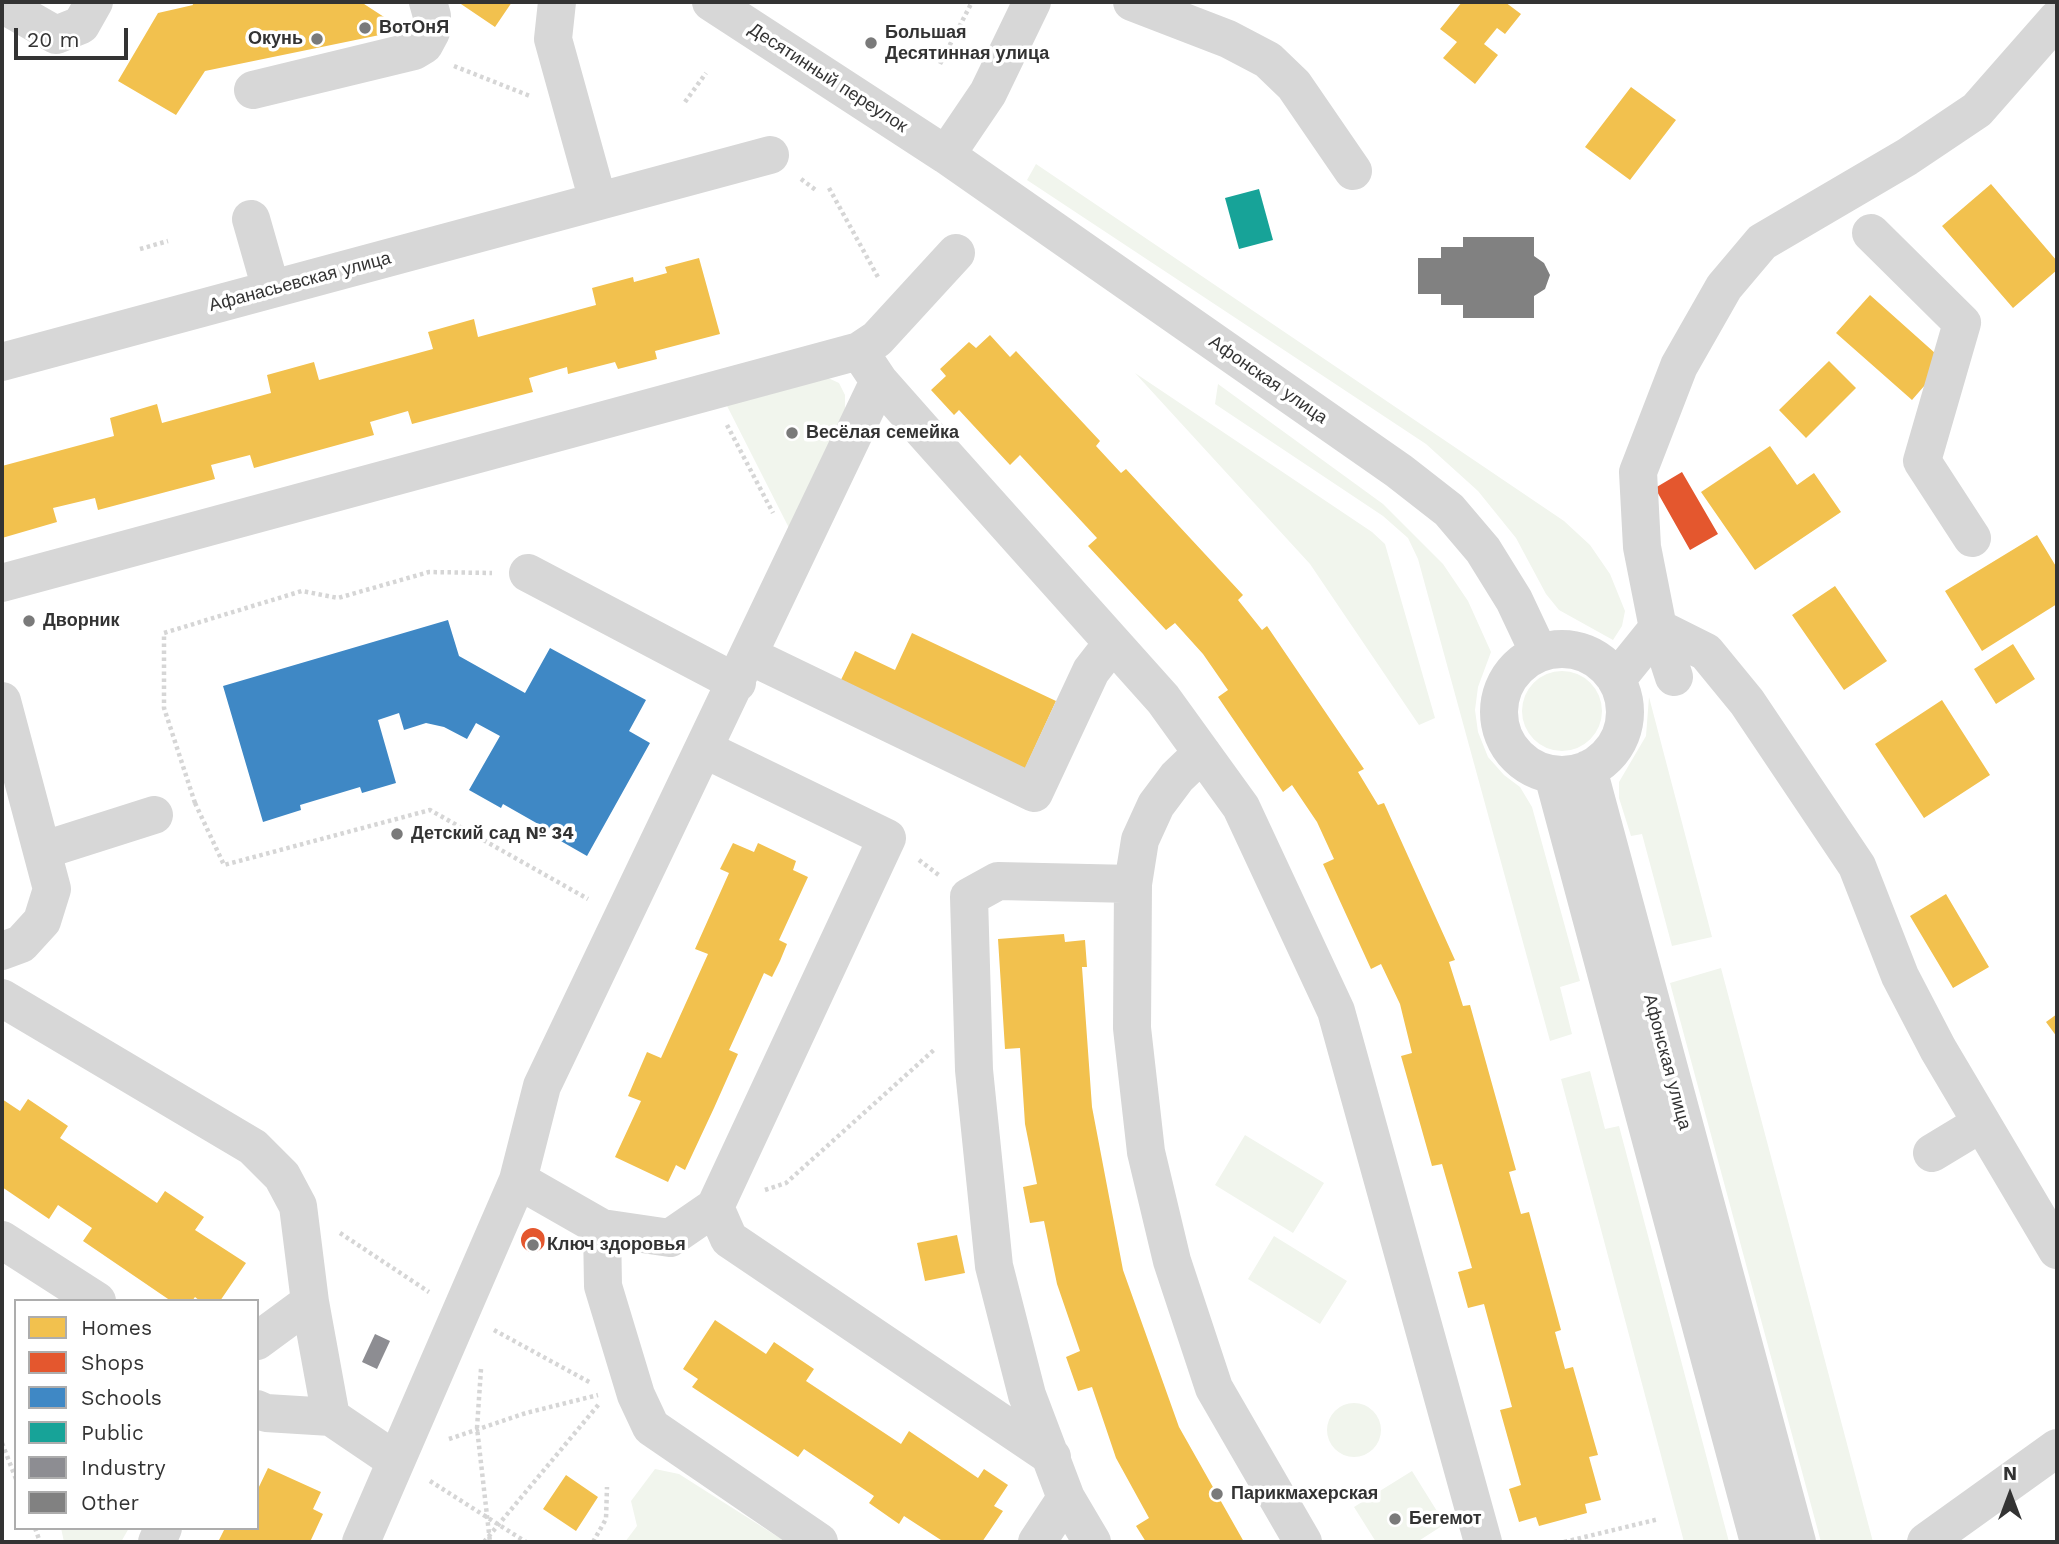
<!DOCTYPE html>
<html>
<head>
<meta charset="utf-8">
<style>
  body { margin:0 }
  #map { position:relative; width:2059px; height:1544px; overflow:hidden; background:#fff; font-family:"Work Sans",sans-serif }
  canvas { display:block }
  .frame { position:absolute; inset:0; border:4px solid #333; pointer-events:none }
  .legend { position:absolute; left:14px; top:1299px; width:245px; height:231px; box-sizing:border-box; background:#fff; border:2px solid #adadad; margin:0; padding:9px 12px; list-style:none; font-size:21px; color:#333 }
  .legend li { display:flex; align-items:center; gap:14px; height:35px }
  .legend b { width:35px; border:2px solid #adadad }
  .north { position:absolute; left:1975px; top:1460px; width:70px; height:70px; -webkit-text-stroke:5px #fff; paint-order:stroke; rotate:0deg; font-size:19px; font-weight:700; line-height:28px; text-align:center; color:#333 }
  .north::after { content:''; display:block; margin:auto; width:24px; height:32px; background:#333; clip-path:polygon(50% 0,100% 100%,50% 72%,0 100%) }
  .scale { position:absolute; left:14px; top:28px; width:114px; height:32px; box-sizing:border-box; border:4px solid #333; border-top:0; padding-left:9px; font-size:21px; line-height:24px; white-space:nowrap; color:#333; -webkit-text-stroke:5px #fff; paint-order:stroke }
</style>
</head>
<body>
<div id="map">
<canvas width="2059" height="1544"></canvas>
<div class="frame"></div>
<ul class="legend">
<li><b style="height:19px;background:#f2c14e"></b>Homes</li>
<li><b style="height:19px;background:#e4572e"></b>Shops</li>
<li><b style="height:19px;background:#3f88c5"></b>Schools</li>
<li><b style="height:19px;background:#17a398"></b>Public</li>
<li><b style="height:19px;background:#8d8d92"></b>Industry</li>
<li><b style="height:19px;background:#818181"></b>Other</li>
</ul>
<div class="north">N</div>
<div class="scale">20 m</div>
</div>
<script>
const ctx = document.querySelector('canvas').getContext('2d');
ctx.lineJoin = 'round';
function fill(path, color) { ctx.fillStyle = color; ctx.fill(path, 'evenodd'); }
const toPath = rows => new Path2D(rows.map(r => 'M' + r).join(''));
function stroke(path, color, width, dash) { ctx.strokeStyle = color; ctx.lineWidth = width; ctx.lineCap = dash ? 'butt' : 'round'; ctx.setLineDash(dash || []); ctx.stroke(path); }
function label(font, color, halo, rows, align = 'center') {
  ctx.font = font + ' "Work Sans",sans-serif'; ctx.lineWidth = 7; ctx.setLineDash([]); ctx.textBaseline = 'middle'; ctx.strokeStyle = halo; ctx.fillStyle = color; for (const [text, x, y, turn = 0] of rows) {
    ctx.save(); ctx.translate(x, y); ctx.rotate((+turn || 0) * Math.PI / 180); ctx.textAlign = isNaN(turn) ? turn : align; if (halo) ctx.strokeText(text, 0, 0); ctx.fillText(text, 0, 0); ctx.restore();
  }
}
const green = toPath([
  [1036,164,1564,521,1590,545,1610,574,1625,611,1622,626,1613,640,1559,610,1546,594,1516,538,1478,491,1426,444,1027,180],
  [1135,373,1372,532,1385,544,1435,718,1419,725,1310,564],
  [826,377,839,383,845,395,845,413,789,528,724,400],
  [1218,384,1383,504,1443,564,1468,601,1491,652,1478,687,1475,710,1478,732,1488,757,1504,775,1520,787,1532,807,1580,981,1560,987,1572,1034,1550,1041,1418,559,1408,538,1383,516,1215,404],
  '1522 711a40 40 0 1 1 80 0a40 40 0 1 1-80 0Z',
  [1649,697,1712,937,1672,946,1642,834,1631,836,1619,798,1619,782,1646,736],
  [1721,968,1873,1542,1821,1542,1670,983],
  [1590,1071,1605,1129,1619,1126,1729,1542,1684,1542,1561,1079],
  [1245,1135,1324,1183,1293,1233,1215,1185],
  [1274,1236,1347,1281,1320,1324,1248,1279],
  '1327 1430a27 27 0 1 1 54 0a27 27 0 1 1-54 0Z',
  [655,1469,679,1474,786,1542,625,1542,637,1526,631,1501],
  [1412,1471,1445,1524,1417,1542,1376,1542,1354,1507],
  [61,1528,129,1528,121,1542,64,1542]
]);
const homes = toPath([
  [192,2,361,2,404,30,205,71,176,115,118,81,158,13,193,5],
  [458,2,512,2,495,27],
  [1462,2,1505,2,1521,14,1505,34,1497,28,1484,44,1498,55,1475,84,1443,58,1457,42,1440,29],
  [1631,87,1676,120,1630,180,1585,147],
  [1991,184,2057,261,2057,270,2013,308,1942,226],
  [699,258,720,334,655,351,657,359,618,369,615,362,568,374,567,367,529,378,533,392,412,424,408,411,370,422,374,435,254,468,250,455,211,465,215,479,98,510,95,498,53,508,57,522,2,538,2,466,114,436,110,418,157,404,162,423,271,393,267,375,314,362,319,380,433,349,428,332,474,319,478,337,596,305,592,288,633,277,634,282,667,273,665,267],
  [1870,295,1945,362,1912,400,1836,333],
  [990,335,1010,357,1016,351,1100,441,1096,446,1108,459,1121,473,1126,469,1243,595,1238,600,1262,630,1267,626,1364,769,1358,772,1378,805,1384,803,1455,960,1449,962,1463,1006,1470,1005,1516,1170,1509,1172,1521,1214,1529,1212,1561,1330,1555,1332,1565,1369,1573,1367,1598,1455,1589,1457,1601,1500,1585,1504,1587,1513,1539,1526,1536,1517,1519,1522,1509,1489,1521,1485,1500,1410,1512,1407,1484,1304,1468,1308,1458,1272,1472,1268,1442,1164,1432,1166,1401,1056,1412,1053,1400,1004,1381,964,1371,969,1323,864,1334,859,1317,822,1292,785,1283,792,1218,697,1228,690,1203,654,1175,623,1166,630,1088,546,1097,538,1020,455,1010,465,959,410,954,415,931,390,946,376,940,369,969,342,976,348],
  [1829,361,1856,388,1806,438,1779,410],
  [1770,446,1797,485,1814,473,1841,512,1755,570,1701,492],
  [2037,535,2057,568,2057,604,1982,651,1945,591],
  [1835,586,1887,661,1844,690,1792,615],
  [912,633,1056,701,1022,775,837,688,855,651,895,670],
  [2013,644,2035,679,1996,704,1974,669],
  [1942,700,1990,775,1924,818,1875,744],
  [733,843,754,852,758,843,796,861,793,870,808,877,779,940,787,944,780,961,772,977,764,973,729,1050,738,1054,714,1108,685,1170,676,1165,668,1182,615,1157,641,1101,628,1096,647,1052,661,1058,708,954,695,949,729,873,720,869],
  [1946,894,1989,967,1953,988,1910,916],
  [1064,934,1065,942,1085,940,1087,967,1082,967,1092,1107,1123,1270,1179,1427,1244,1542,1146,1542,1136,1526,1149,1518,1116,1458,1092,1387,1078,1391,1066,1357,1080,1351,1057,1284,1044,1221,1030,1223,1023,1187,1037,1184,1025,1124,1020,1048,1005,1049,998,939],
  [2057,1014,2057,1037,2046,1022],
  [2,1099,20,1111,28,1099,68,1126,60,1138,157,1203,165,1191,204,1217,195,1230,246,1263,220,1301,200,1301,195,1297,192,1301,171,1301,83,1241,92,1228,58,1205,49,1219,2,1187],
  [957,1235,965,1273,925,1281,917,1243],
  [715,1320,766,1354,774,1342,814,1369,806,1381,901,1444,909,1431,978,1478,984,1469,1008,1485,994,1506,1003,1511,982,1542,944,1542,904,1516,899,1524,869,1503,874,1496,804,1449,798,1457,692,1387,698,1379,683,1369],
  [268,1468,321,1492,313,1509,323,1514,310,1542,218,1542,225,1528,257,1528,257,1491],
  [566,1475,598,1497,576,1531,543,1509]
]);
const shops = toPath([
  [1682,472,1718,534,1690,550,1655,488],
  '521 1240a12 12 0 1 1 24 0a12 12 0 1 1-24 0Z'
]);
const schools = toPath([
  [448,620,459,656,525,693,550,648,646,700,629,731,650,743,587,856,552,836,554,833,503,804,501,808,469,790,500,736,476,723,467,739,444,727,426,723,404,730,399,713,378,720,396,783,362,793,360,787,300,805,301,810,263,822,223,686]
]);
const public = toPath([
  [1259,189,1273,240,1239,249,1225,198]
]);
const industry = toPath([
  [375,1334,390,1341,377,1369,362,1362]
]);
const building = toPath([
  [1463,237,1534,237,1534,256,1544,263,1550,275,1545,289,1534,296,1534,318,1463,318,1463,305,1441,305,1441,294,1418,294,1418,258,1441,258,1441,247,1463,247]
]);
const path = toPath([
  [940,64,972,2],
  [454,66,530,96],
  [685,102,706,73],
  [801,179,817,191],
  [829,188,879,279],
  [140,249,168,241],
  [727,425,773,513],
  [195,803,164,708,164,633,302,591,338,598,429,572,492,573],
  [195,803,224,865,430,810,588,899],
  [919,860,940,876],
  [765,1190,786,1183,935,1049],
  [340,1233,429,1292],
  [494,1330,591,1383],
  [481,1369,477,1428,490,1542],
  [449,1439,526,1413,598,1395],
  [2,1443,16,1479],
  [430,1481,526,1542],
  [35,1528,40,1542],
  [484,1542,599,1404],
  [593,1542,606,1519,607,1487],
  [1564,1542,1659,1519]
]);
const minor = toPath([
  [557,2,553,39,598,201],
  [711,2,946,155,1399,471,1449,510,1483,550,1514,600,1539,653],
  [1132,2,1228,39,1268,60,1294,85,1353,171],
  [2,4,56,35,81,25,94,2],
  [253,90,414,51,424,45,431,32,432,16,428,2],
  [946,155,988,93,1032,2],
  [251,219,271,289],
  [1871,233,1962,323,1922,461,1972,538],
  [859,351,879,381,925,433,1163,699,1241,807,1336,1011,1483,1542],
  [2,362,770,155],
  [528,573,737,683],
  [2,583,859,351,877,339,956,253],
  [1658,628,1706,652,1747,702,1857,866,1900,976,1938,1049,2057,1250],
  [1658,628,1674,677],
  '1499 712a63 63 0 1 1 126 0a63 63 0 1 1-126 0Z',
  [750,656,1034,793,1091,671,1112,644],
  [1616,680,1658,628,1642,547,1638,472,1679,366,1724,287,1762,242,1907,157,1977,110,2057,19],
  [2,701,52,889,42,921,21,944,2,951],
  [1588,769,1797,1542],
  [1553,775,1759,1542],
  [44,850,154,815],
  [1133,884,1132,1028,1146,1152,1172,1261,1214,1388,1303,1542],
  [2,998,253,1147,282,1176,298,1206,310,1302,331,1417],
  [1932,1153,1980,1124],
  [518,1180,602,1228,670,1238,715,1207,887,838,704,749],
  [715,1207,729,1239,1052,1457],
  [602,1228,603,1286,636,1395,651,1427,819,1542],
  [2,1240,97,1301],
  [257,1341,310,1302],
  [257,1409,266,1413,331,1417,396,1461],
  [157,1542,163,1528],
  [361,1542,518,1180,542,1086,879,381],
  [1037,1542,1066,1498],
  [1092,1542,1066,1498,1027,1395,994,1266,974,1070,969,897,998,881,1133,884,1140,840,1156,805,1177,777,1202,753],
  [1926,1542,2057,1448]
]);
const markers = [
  [365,28,7,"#7a7a7a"],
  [317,39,7,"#7a7a7a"],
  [871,43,7,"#7a7a7a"],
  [792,433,7,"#7a7a7a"],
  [29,621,7,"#7a7a7a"],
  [397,834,7,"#7a7a7a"],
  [533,1245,7,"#7a7a7a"],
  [1217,1494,7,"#7a7a7a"],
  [1395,1519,7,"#7a7a7a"]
];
const poiNames = [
  ["ВотОнЯ",379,28],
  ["Большая",885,33],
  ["Десятинная улица",885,54],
  ["Окунь",303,39,"right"],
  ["Весёлая семейка",806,433],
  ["Дворник",43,621],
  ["Детский сад № 34",411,834],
  ["Ключ здоровья",547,1245],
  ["Парикмахерская",1231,1494],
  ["Бегемот",1409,1519]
];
const streetNames = [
  ["Десятинный переулок",828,78,33],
  ["Афанасьевская улица",300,282,-15],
  ["Афонская улица",1268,380,35],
  ["Афонская улица",1667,1062,75]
];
fill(green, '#f1f5ed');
fill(homes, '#f2c14e');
fill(shops, '#e4572e');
fill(schools, '#3f88c5');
fill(public, '#17a398');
fill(industry, '#8d8d92');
fill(building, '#818181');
stroke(path, '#d6d6d6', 4.5, [3.5, 3.5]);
stroke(minor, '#d7d7d7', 38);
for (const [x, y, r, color] of markers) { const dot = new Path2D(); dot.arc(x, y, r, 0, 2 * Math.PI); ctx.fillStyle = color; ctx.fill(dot); stroke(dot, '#fff', 2.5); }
label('bold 18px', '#333', '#fff', poiNames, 'left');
label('18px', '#333', '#fff', streetNames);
</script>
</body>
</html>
